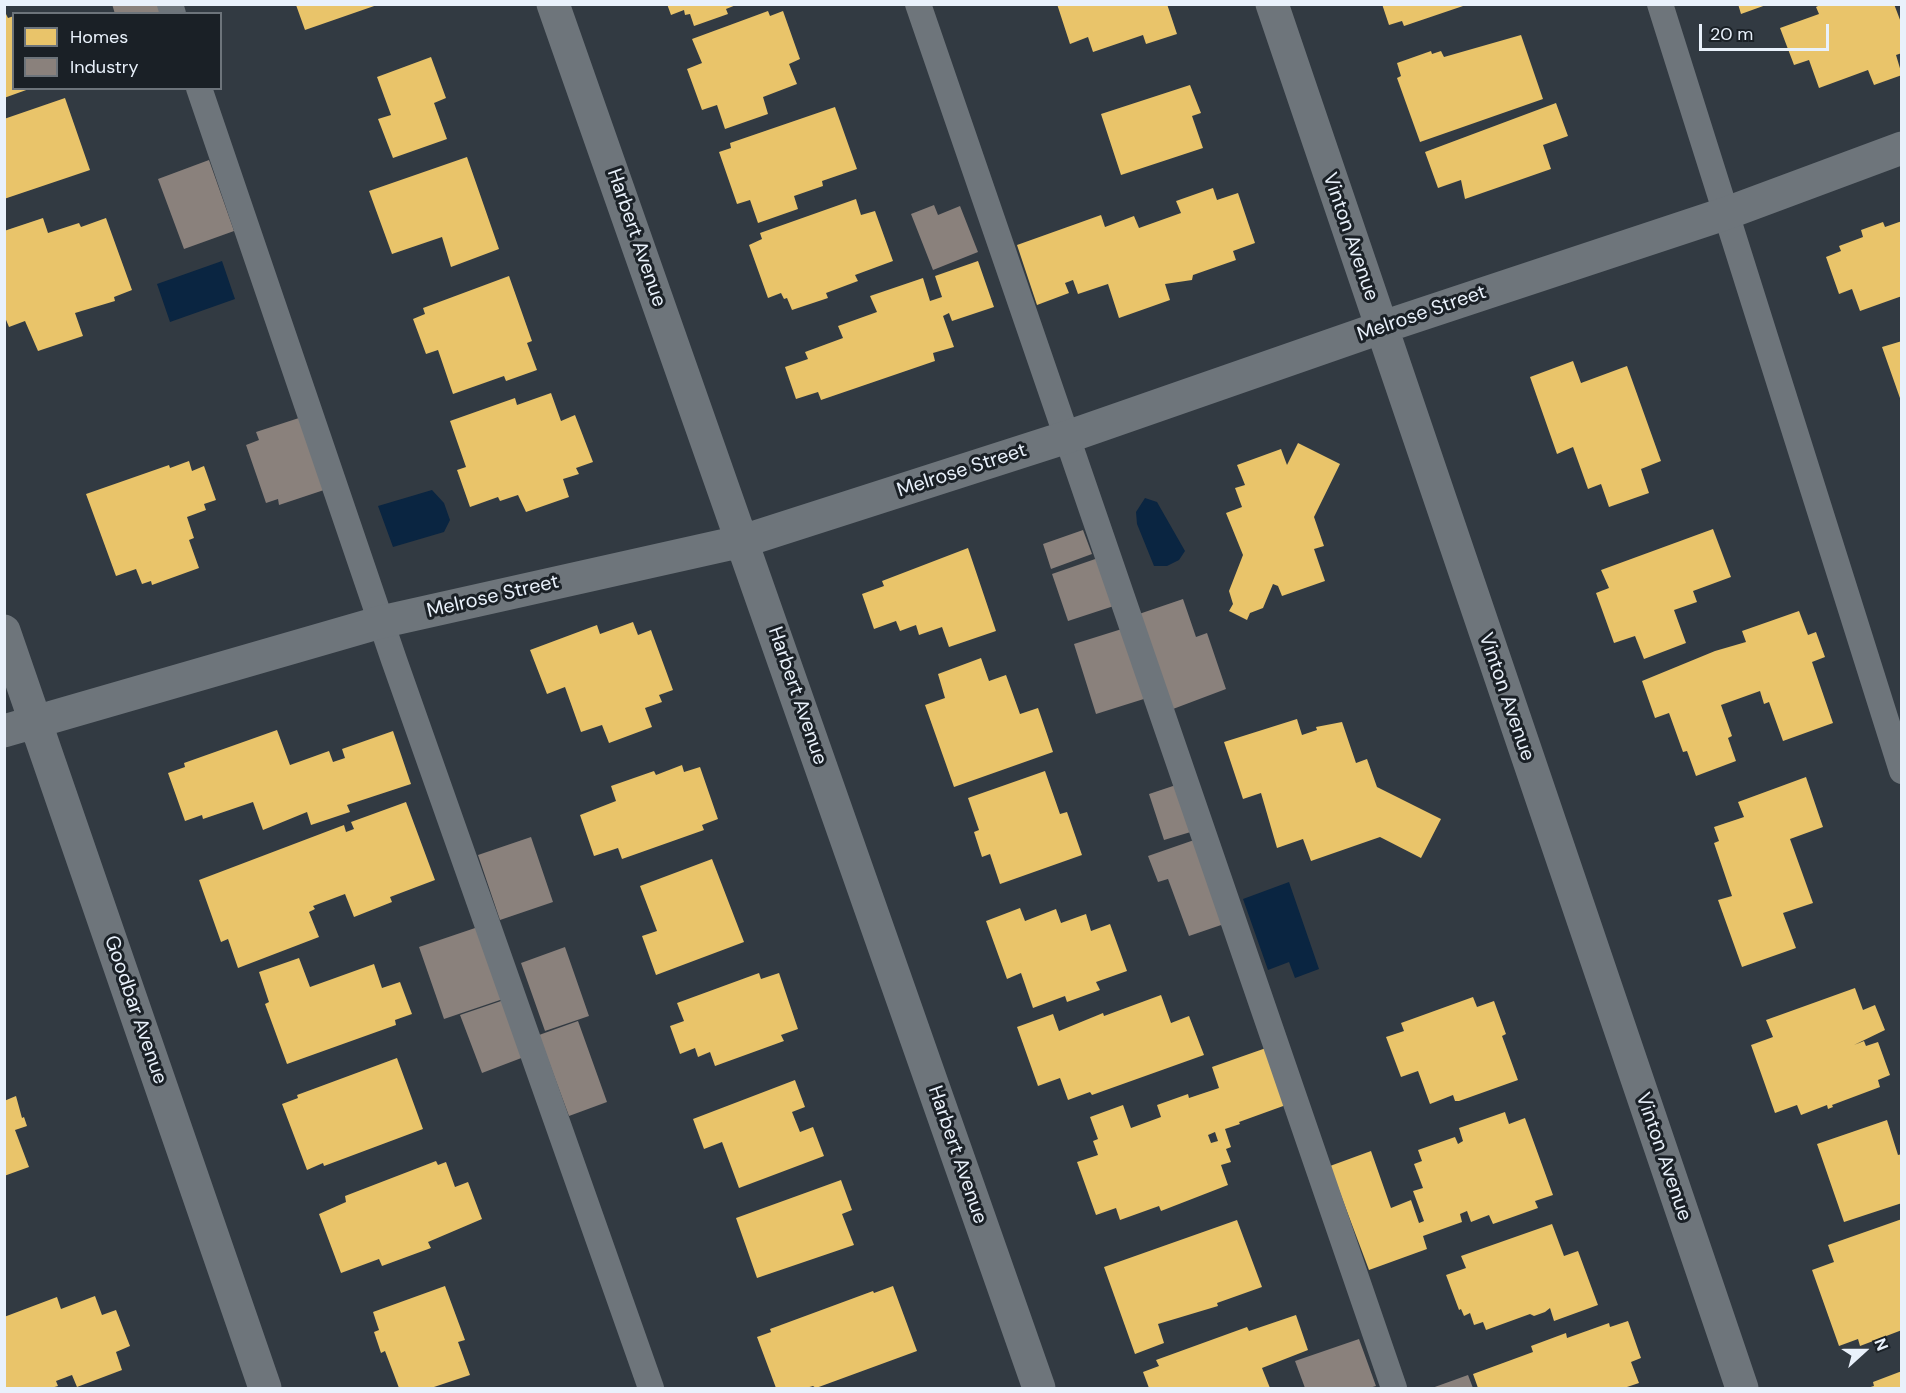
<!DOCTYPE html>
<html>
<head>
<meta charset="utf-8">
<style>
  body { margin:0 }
  #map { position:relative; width:1906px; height:1393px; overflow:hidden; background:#323a42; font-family:"DM Sans",sans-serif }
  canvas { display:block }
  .frame { position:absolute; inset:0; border:6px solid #e9f1fb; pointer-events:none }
  .legend { position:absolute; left:12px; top:12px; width:210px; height:78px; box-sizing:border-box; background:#1a2026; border:2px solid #6d747b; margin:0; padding:8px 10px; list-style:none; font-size:18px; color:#e9f1fb }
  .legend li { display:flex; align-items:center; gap:12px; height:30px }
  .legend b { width:30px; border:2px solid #6d747b }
  .north { position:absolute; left:1834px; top:1321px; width:60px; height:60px; -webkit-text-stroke:4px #1a2026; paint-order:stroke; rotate:69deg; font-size:16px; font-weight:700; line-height:24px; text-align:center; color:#e9f1fb }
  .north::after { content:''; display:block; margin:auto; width:21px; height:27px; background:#e9f1fb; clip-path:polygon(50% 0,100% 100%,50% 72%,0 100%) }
  .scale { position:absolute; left:1699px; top:24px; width:130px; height:27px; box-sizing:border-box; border:3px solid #e9f1fb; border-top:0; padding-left:8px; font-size:18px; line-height:21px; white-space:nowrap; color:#e9f1fb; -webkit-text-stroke:4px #1a2026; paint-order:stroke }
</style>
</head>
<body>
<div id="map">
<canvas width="1906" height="1393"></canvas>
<div class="frame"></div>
<ul class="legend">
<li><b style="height:16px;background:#e9c46a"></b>Homes</li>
<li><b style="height:16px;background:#8a817c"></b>Industry</li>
</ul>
<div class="north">N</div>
<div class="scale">20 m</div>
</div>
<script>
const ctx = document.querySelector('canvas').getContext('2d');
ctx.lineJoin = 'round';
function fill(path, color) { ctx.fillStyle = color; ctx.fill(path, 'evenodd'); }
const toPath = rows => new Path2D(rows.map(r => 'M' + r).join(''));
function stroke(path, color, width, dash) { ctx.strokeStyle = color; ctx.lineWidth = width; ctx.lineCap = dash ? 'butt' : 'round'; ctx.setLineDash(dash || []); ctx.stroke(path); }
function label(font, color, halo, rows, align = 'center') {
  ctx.font = font + ' "DM Sans",sans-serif'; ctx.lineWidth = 6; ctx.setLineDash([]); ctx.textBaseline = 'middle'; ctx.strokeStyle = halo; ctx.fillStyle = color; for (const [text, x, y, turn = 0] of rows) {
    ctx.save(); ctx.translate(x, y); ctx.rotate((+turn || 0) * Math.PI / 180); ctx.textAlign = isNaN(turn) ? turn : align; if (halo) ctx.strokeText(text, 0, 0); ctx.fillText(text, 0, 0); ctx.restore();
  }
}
const water = toPath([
  [222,261,235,299,170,322,157,284],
  [432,490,444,503,450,520,444,532,393,547,378,506],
  [1145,498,1157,502,1185,551,1179,560,1167,566,1154,566,1137,524,1136,512],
  [1289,882,1319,969,1295,978,1289,962,1268,970,1243,899]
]);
const homes = toPath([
  [667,4,736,4,736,5,726,9,728,14,694,26,690,14,685,15,684,10,671,15],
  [1057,4,1167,4,1177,34,1146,44,1143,35,1093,52,1088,37,1070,44],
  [1382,4,1466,4,1466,5,1404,26,1402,21,1389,25],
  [1738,4,1766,4,1766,5,1741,14],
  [1822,4,1894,4,1902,25,1902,53,1896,55,1902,75,1874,85,1868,70,1819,88,1809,60,1794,65,1780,28,1819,14,1816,7],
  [296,5,377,5,305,30],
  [4,10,8,18,14,16,14,88,29,89,4,98],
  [768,11,770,16,783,11,800,59,789,64,797,84,763,97,768,114,725,129,717,105,702,110,687,69,702,63,692,39],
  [1521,35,1543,99,1420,142,1397,78,1401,76,1397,63,1431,51,1432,54,1441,51,1444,57],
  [431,57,446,98,434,103,447,139,393,158,378,119,391,115,377,77],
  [1190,85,1201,113,1192,116,1203,148,1121,175,1101,114],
  [65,98,90,170,4,199,4,119],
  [1556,103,1568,136,1543,145,1551,169,1465,199,1461,180,1438,188,1425,152],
  [835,107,857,169,822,181,823,186,794,196,798,209,758,223,750,200,737,204,719,152,731,148,730,143],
  [467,157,499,249,451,267,442,237,392,254,369,191],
  [1213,188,1217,200,1238,193,1255,243,1233,251,1236,260,1193,275,1192,280,1165,284,1170,300,1119,318,1108,284,1078,294,1073,280,1065,283,1069,293,1037,305,1017,245,1101,215,1105,227,1134,216,1139,228,1181,213,1176,201],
  [856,199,861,215,875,211,893,261,855,275,858,281,826,293,828,298,792,310,787,298,784,299,781,293,768,298,749,245,762,239,760,233],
  [43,218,48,233,79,223,81,227,106,218,132,290,114,297,115,301,75,313,83,336,38,351,25,321,9,327,4,315,4,231],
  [1902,221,1902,296,1860,311,1852,289,1839,294,1826,257,1841,251,1839,246,1863,237,1861,230,1883,222,1885,227],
  [978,261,994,307,952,321,949,313,943,316,954,347,933,353,935,361,821,400,818,392,796,399,785,367,808,359,805,352,843,338,838,326,877,312,870,296,923,278,930,301,942,297,935,276],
  [509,276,532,341,527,343,537,370,506,381,504,376,453,394,438,350,426,354,413,319,425,314,423,308],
  [1902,341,1902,401,1901,401,1882,347],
  [1573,361,1581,383,1627,366,1661,461,1641,469,1649,493,1609,507,1601,484,1588,489,1573,447,1557,454,1530,377],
  [551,393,561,421,575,415,593,462,576,468,579,474,563,479,569,497,526,512,518,495,500,501,498,497,470,507,457,470,466,467,450,421,515,398,517,405],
  [1298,443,1340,464,1314,517,1324,546,1314,549,1325,581,1282,596,1278,586,1273,584,1263,608,1250,613,1247,620,1229,611,1233,604,1229,591,1243,555,1226,513,1242,507,1235,488,1245,485,1237,465,1281,449,1287,465],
  [189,461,192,471,204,466,216,500,204,504,206,510,187,517,194,538,189,540,199,568,152,585,151,581,142,584,136,569,116,576,86,494,169,465,170,468],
  [1713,529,1731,577,1693,591,1697,602,1674,610,1686,643,1644,659,1635,636,1614,643,1596,593,1609,588,1601,570],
  [968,548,996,631,949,647,942,627,919,635,916,625,900,631,896,621,874,629,862,594,884,586,882,581],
  [1799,611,1808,635,1816,632,1825,657,1812,662,1833,723,1783,741,1769,702,1764,704,1760,691,1721,705,1732,736,1728,738,1736,761,1696,776,1687,751,1683,752,1669,713,1655,718,1642,681,1715,651,1746,642,1742,631],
  [633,622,638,635,651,630,673,690,659,695,662,702,645,708,652,727,609,743,602,725,581,732,565,687,547,694,530,650,597,625,600,634],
  [981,658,989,681,1006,675,1020,714,1038,708,1053,752,954,787,925,705,945,698,938,674],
  [1297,719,1302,735,1317,730,1316,727,1342,722,1356,763,1367,759,1377,787,1441,819,1421,858,1380,837,1311,861,1303,839,1277,848,1261,793,1243,799,1224,742],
  [277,730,290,765,329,751,333,762,345,758,342,749,393,731,411,784,347,805,350,812,311,825,307,812,263,830,253,802,203,819,202,815,185,821,168,773,185,767,184,763],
  [682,765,684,772,700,767,718,819,702,825,704,830,622,859,618,848,594,856,580,815,616,801,611,786,654,771,656,775],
  [1045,771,1060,814,1067,812,1082,855,1000,884,990,854,982,857,974,832,979,830,968,798],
  [1806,777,1823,827,1790,839,1813,903,1783,913,1796,948,1742,967,1718,900,1732,896,1714,843,1719,841,1714,827,1744,817,1738,802],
  [406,802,435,880,390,897,392,902,354,917,345,894,313,906,315,909,309,912,319,937,238,968,228,939,221,942,199,880,344,825,346,832,354,829,351,822],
  [712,859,744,942,656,975,642,936,657,931,640,886],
  [1020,908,1025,921,1056,909,1061,923,1086,914,1091,931,1110,924,1127,971,1096,982,1100,990,1067,1002,1065,996,1033,1008,1021,973,1007,979,986,921],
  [299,958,310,987,374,964,382,988,400,982,412,1014,395,1020,396,1025,287,1064,265,1004,269,1002,259,972],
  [759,973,761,979,779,973,798,1029,781,1035,784,1041,715,1066,710,1052,698,1057,695,1048,680,1054,670,1026,684,1021,677,1003],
  [1855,988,1863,1010,1875,1005,1885,1030,1854,1045,1864,1041,1866,1046,1878,1042,1890,1075,1878,1080,1880,1087,1832,1105,1833,1107,1828,1109,1827,1105,1801,1115,1797,1105,1775,1113,1751,1045,1773,1037,1766,1020],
  [1161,995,1171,1023,1189,1016,1204,1055,1092,1095,1090,1092,1068,1100,1060,1078,1038,1086,1017,1027,1053,1014,1059,1031,1103,1013,1104,1016],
  [1473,997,1477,1007,1494,1001,1506,1034,1502,1036,1518,1080,1459,1101,1455,1101,1453,1095,1430,1104,1418,1071,1401,1077,1386,1037,1404,1031,1401,1023],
  [1266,1048,1286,1105,1239,1122,1240,1124,1225,1129,1231,1147,1226,1149,1231,1162,1221,1165,1228,1185,1161,1211,1159,1206,1120,1220,1116,1208,1096,1215,1077,1162,1098,1155,1093,1141,1098,1139,1090,1117,1123,1105,1131,1128,1161,1117,1157,1105,1188,1094,1189,1098,1219,1088,1212,1067],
  [1215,1132,1218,1141,1211,1143,1208,1135],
  [397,1058,423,1129,324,1166,323,1163,307,1170,282,1104,298,1098,297,1095],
  [795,1080,805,1107,792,1112,800,1132,813,1127,824,1156,739,1188,722,1142,704,1149,693,1119],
  [16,1096,22,1118,24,1117,27,1126,15,1130,29,1167,4,1176,4,1101],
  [1505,1112,1509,1124,1525,1118,1553,1195,1535,1201,1538,1208,1493,1224,1489,1215,1471,1222,1467,1211,1460,1214,1462,1222,1423,1236,1427,1249,1369,1270,1330,1166,1371,1151,1391,1208,1411,1200,1419,1223,1424,1221,1413,1191,1423,1188,1414,1164,1422,1161,1418,1150,1455,1137,1458,1144,1463,1141,1459,1128],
  [1887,1120,1898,1155,1902,1154,1902,1203,1844,1222,1817,1144],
  [436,1161,438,1165,446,1162,455,1187,468,1182,482,1219,428,1242,431,1248,382,1266,379,1259,341,1273,319,1214,346,1202,345,1196],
  [841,1180,852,1210,842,1214,854,1245,757,1278,736,1218],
  [1902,1219,1902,1330,1860,1346,1858,1339,1839,1346,1812,1270,1834,1262,1828,1245],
  [1237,1220,1262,1287,1217,1303,1218,1306,1158,1324,1164,1343,1135,1354,1104,1267],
  [1552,1224,1564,1256,1578,1251,1598,1305,1554,1321,1550,1308,1545,1312,1534,1316,1530,1314,1486,1330,1483,1322,1474,1325,1470,1313,1464,1316,1461,1309,1459,1310,1446,1275,1466,1268,1461,1256],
  [445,1286,465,1340,458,1342,470,1375,431,1388,399,1388,385,1351,381,1353,374,1332,379,1330,373,1312],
  [893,1286,917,1351,816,1388,813,1386,806,1388,776,1388,757,1337,771,1332,770,1329,873,1291,874,1293],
  [95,1296,102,1315,116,1310,130,1346,116,1352,122,1370,77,1387,72,1375,56,1381,58,1386,51,1388,4,1388,4,1317,57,1297,61,1309],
  [1296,1315,1308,1350,1262,1368,1270,1388,1149,1388,1143,1372,1159,1366,1156,1360,1247,1327,1249,1331],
  [1628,1321,1641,1358,1631,1362,1639,1383,1624,1388,1478,1388,1473,1374,1533,1352,1531,1346,1566,1333,1567,1338,1609,1323,1610,1327],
  [1902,1371,1902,1388,1867,1388,1874,1386,1873,1382]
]);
const industry = toPath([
  [112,4,158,4,161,14,115,14],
  [209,160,234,231,184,249,158,179],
  [934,205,938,215,960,206,978,252,933,270,911,214],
  [302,417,327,489,279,505,278,499,266,503,246,445,259,440,256,432],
  [1083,530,1092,554,1051,569,1043,544],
  [1101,557,1117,605,1068,621,1052,574],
  [1183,599,1196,637,1207,633,1226,689,1173,709,1139,614],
  [1125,628,1147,698,1096,714,1074,644],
  [1179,784,1194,831,1164,840,1149,794],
  [531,837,553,902,500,920,478,855],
  [1197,839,1227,923,1189,936,1168,879,1158,882,1148,856],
  [478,927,503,999,444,1019,419,947],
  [565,947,589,1016,545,1031,521,963],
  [504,1000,524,1057,482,1073,460,1015],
  [578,1021,607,1102,569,1116,539,1035],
  [1359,1339,1376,1386,1369,1388,1305,1388,1295,1361],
  [1468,1375,1473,1388,1432,1388]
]);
const lane = toPath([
  [170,4,173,14],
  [918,4,1394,1388],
  [1660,4,1902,771],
  [199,88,394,660,651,1388]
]);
const street = toPath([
  [553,4,1039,1388],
  [1272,4,1742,1388],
  [4,631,265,1388],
  [4,731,381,622,743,541,1067,437,1380,328,1727,213,1902,148]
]);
const streetNames = [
  ["Vinton Avenue",1350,237,71],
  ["Harbert Avenue",636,238,71],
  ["Melrose Street",1422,314,-19],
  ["Melrose Street",962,471,-18],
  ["Melrose Street",493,597,-13],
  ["Harbert Avenue",797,696,71],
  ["Vinton Avenue",1506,697,71],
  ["Goodbar Avenue",135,1010,71],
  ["Harbert Avenue",957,1155,71],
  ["Vinton Avenue",1663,1157,71]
];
fill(water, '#0a2541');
fill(homes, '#e9c46a');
fill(industry, '#8a817c');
stroke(lane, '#6e757b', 26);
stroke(street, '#6e757b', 33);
label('20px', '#e9f1fb', '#1a2026', streetNames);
</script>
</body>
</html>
